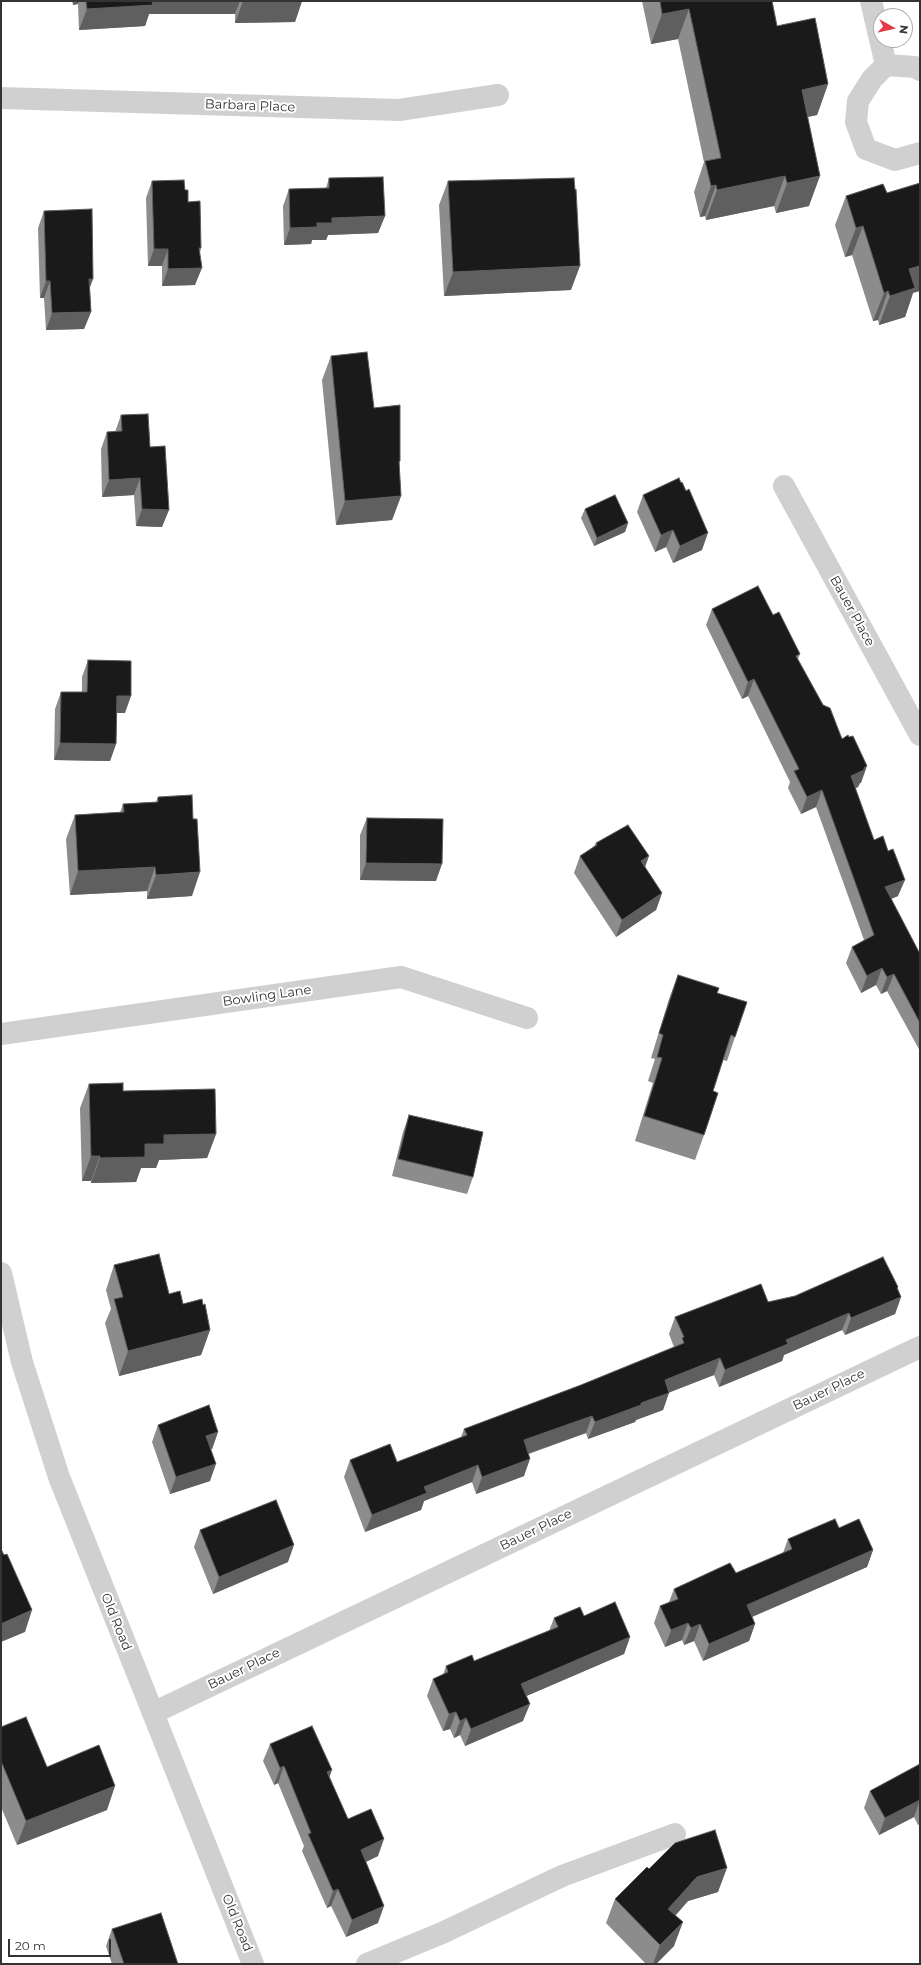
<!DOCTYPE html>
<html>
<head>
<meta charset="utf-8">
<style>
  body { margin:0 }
  #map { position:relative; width:921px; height:1965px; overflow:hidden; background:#fff; font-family:Montserrat,sans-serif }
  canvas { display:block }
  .frame { position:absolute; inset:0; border:2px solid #333; pointer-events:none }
  .north { position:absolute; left:873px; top:8px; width:40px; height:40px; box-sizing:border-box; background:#fff; border:1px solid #adadad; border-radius:50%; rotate:98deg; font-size:11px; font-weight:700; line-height:16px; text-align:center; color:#333 }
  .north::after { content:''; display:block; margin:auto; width:14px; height:18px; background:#e63946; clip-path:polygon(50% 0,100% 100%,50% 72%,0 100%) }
  .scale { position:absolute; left:8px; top:1939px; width:103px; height:18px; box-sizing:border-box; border:2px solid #333; border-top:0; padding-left:5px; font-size:12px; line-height:14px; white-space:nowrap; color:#333; -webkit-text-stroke:3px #fff; paint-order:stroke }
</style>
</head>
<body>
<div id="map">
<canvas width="921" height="1965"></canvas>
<div class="frame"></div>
<div class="north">N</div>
<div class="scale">20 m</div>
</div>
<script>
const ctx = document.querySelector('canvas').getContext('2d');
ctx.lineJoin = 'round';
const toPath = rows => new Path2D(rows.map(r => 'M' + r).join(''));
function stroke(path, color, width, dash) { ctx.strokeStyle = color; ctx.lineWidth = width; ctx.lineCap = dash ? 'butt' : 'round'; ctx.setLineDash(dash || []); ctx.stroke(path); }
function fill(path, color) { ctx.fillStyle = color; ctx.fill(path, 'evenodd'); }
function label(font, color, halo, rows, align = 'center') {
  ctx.font = font + ' Montserrat,sans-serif'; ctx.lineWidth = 4; ctx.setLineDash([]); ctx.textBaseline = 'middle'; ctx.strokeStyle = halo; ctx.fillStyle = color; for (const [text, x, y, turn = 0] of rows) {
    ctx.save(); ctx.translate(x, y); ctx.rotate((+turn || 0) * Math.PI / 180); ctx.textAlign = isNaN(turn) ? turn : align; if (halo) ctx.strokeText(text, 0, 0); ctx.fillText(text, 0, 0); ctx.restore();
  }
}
const minor = toPath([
  [871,1,886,65],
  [920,70,915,67,886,65,872,79,858,101,856,122,866,149,895,160,920,153],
  [1,98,399,110,498,95],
  [784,486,920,735],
  [1,1034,401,977,527,1018],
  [1,1273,22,1362,59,1477,253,1964],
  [153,1713,920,1347],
  [367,1964,442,1933,562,1876,675,1834]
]);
const wall = toPath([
  [72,1,302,1,295,22,235,23,235,14,149,14,145,26,79,30,78,4,73,5],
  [642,1,772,1,777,26,828,84,817,115,808,117,809,206,776,213,774,206,706,220,705,216,700,217,694,192,704,162,678,39,651,44],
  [329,178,385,216,378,233,328,235,326,240,312,240,311,244,284,245,283,206,289,189,326,188],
  [152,181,185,190,201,248,200,253,195,285,162,286,162,266,148,266,146,198],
  [448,181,571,290,444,296,439,205],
  [846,196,913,293,905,317,879,325,878,320,873,321,852,255,845,257,835,225],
  [44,211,90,289,91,312,84,329,46,330,44,298,40,298,38,228],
  [331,356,374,408,400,461,399,465,401,496,392,520,336,525,322,380],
  [121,415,150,447,162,527,136,526,134,495,102,497,101,449,107,432,115,432],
  [643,495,702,550,673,563,666,547,655,552,637,512],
  [585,509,628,523,625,532,594,546,581,518],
  [712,609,773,615,800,654,798,659,842,739,861,783,860,783,858,787,855,788,874,840,898,896,891,899,920,954,920,1051,887,991,881,994,876,985,861,993,846,963,852,947,864,940,816,807,801,814,788,788,790,782,748,696,742,699,706,625],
  [88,660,125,713,117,713,116,744,110,761,54,760,55,709,61,692,82,692,82,677],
  [158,797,192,896,147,899,147,891,70,895,66,839,75,815,120,813,123,804,156,802],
  [367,818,436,881,360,880,360,835],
  [596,843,645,867,662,893,656,910,616,937,574,873,580,856,594,846],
  [678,975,717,993,735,1037,727,1061,723,1060,713,1091,704,1135,695,1160,635,1141,653,1083,648,1081,655,1059,651,1058,669,999],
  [89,1084,123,1091,216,1134,207,1158,159,1160,156,1168,141,1168,136,1182,91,1183,91,1181,82,1181,80,1108],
  [409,1115,473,1177,467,1194,392,1176,403,1132],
  [114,1265,183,1304,210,1330,201,1355,119,1376,105,1323,111,1309,106,1290],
  [898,1287,898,1289,901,1297,895,1314,845,1335,842,1330,784,1355,782,1361,719,1387,714,1375,669,1392,663,1410,636,1420,635,1422,588,1439,586,1433,529,1454,524,1476,476,1494,472,1482,424,1501,421,1510,365,1532,344,1477,350,1460,397,1462,461,1437,464,1429,581,1385,674,1347,669,1334,675,1317,768,1302],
  [158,1425,218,1432,212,1449,210,1449,210,1481,170,1494,152,1442],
  [920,1494,920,1501,919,1498],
  [839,1528,873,1550,867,1567,752,1617,755,1624,749,1641,703,1661,694,1641,684,1645,682,1640,665,1647,654,1623,660,1606,669,1602,674,1589,736,1573,783,1553,788,1539],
  [200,1530,288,1562,213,1594,194,1547],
  [584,1616,630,1637,624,1654,526,1696,523,1721,465,1746,460,1735,454,1738,450,1729,443,1731,427,1696,433,1679,443,1675,446,1666,474,1661,549,1631,554,1618],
  [1,1727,47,1767,107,1810,17,1845,1,1807],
  [270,1744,329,1776,348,1819,378,1856,366,1862,378,1923,346,1937,331,1906,327,1908,302,1851,304,1846,278,1783,274,1785,263,1761],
  [920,1764,920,1824,918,1825,914,1817,879,1835,864,1808,870,1791],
  [649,1869,718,1892,688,1901,675,1916,674,1946,656,1964,646,1964,606,1923,615,1899],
  [112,1929,178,1964,112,1964,106,1946]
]);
const shadedWall = toPath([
  [74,1,79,1,78,4,73,5],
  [149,1,240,1,235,14,149,14,145,26,79,30,87,9],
  [243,1,302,1,295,22,235,23],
  [689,9,678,39,651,44,662,14],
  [828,84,817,115,791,120,802,90],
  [785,176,774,206,706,220,717,190],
  [820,176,809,206,776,213,787,183],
  [716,185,705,216,700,217,711,186],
  [385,216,378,233,328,235,326,240,312,240,311,244,284,245,290,228,317,223,332,218],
  [863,226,852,255,845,257,856,228],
  [154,249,168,249,162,266,148,266],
  [580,266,571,290,444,296,453,272],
  [920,266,920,291,913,293,905,317,879,325,890,296,909,269],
  [202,268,195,285,162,286,168,269],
  [89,279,93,279,87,296],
  [46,281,50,281,44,298,40,298],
  [888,291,878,320,873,321,884,293],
  [91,312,84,329,46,330,52,313],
  [140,478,134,495,102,497,109,480],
  [401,496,392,520,336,525,345,501],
  [142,509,169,510,162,527,136,526],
  [628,523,625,532,594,546,597,538],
  [673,530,666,547,655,552,661,535],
  [708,533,702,550,673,563,680,546],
  [754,679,748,696,742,699,748,682],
  [117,696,131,696,125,713,111,713],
  [60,743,116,744,110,761,54,760],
  [867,766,861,783,860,783,858,787,845,793,851,776],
  [822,790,816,807,801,814,807,797],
  [649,856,643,873,641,861],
  [366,863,442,864,436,881,360,880],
  [155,867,147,891,70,895,78,871],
  [200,872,192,896,147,899,156,875],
  [905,880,898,896,879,904,885,887],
  [662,893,656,910,616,937,622,920],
  [882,968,876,985,861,993,867,976],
  [894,974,887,991,881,994,887,977],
  [216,1134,207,1158,159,1160,156,1168,141,1168,136,1182,91,1183,100,1158,145,1144,164,1135],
  [91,1156,100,1156,91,1181,82,1181],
  [898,1287,894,1300,901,1297,895,1314,845,1335,851,1318],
  [849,1313,842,1330,784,1355,782,1361,719,1387,725,1370,786,1340],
  [210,1330,201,1355,119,1376,128,1351],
  [720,1358,714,1375,658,1397,665,1380],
  [669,1393,663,1410,636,1420,635,1422,588,1439,595,1422,641,1403],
  [592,1416,586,1433,518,1457,524,1440],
  [218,1432,212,1449,200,1453,206,1436],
  [530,1459,524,1476,476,1494,482,1477],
  [216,1464,210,1481,170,1494,176,1477],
  [478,1465,472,1482,424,1501,421,1510,365,1532,372,1515,424,1487],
  [294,1545,288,1562,213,1594,219,1577],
  [873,1550,867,1567,740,1622,747,1605],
  [32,1610,25,1632,1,1642,1,1624],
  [688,1623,682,1640,665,1647,671,1630],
  [700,1624,694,1641,684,1645,691,1628],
  [755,1624,749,1641,703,1661,709,1644],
  [630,1637,624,1654,515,1701,521,1684],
  [530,1704,523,1721,465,1746,471,1729],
  [456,1712,450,1729,443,1731,449,1714],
  [466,1718,460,1735,454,1738,460,1721],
  [284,1766,278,1783,274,1785,280,1768],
  [332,1770,326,1787,327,1772],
  [115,1786,107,1810,17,1845,26,1821],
  [920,1800,914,1817,879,1835,885,1818],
  [384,1839,378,1856,355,1867,361,1850],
  [727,1868,718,1892,688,1901,659,1934,668,1909,697,1877],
  [338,1889,331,1906,327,1908,333,1891],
  [384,1906,378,1923,346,1937,352,1920],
  [683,1922,674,1946,656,1964,653,1964,660,1945]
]);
const building = toPath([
  [86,1,152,1,153,5,87,9,86,1],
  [660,1,772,1,777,26,815,18,828,84,802,90,820,176,787,183,785,176,717,190,716,185,711,186,705,161,721,158,689,9,662,14,660,1],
  [383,177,385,216,332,218,332,223,317,223,317,227,290,228,289,189,329,188,329,178,383,177],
  [574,178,575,190,576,189,580,266,453,272,448,181,574,178],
  [184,180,185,190,188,190,188,202,200,201,201,248,199,248,202,268,168,269,168,249,154,249,152,181,184,180],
  [920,183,920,266,909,269,915,288,890,296,888,291,884,293,863,226,856,228,846,196,883,184,887,193,920,183],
  [92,209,93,279,89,279,91,312,52,313,50,281,46,281,44,211,92,209],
  [367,352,374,408,400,405,400,461,399,461,401,496,345,501,331,356,367,352],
  [148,414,150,447,165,446,169,510,142,509,140,478,109,480,107,432,122,431,121,415,148,414],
  [679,478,681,483,682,482,686,491,689,489,708,533,680,546,673,530,661,535,643,495,679,478],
  [615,495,628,523,597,538,585,509,615,495],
  [758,586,773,615,779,612,800,654,796,656,823,705,830,708,842,739,848,735,849,737,853,736,867,766,864,768,864,770,851,776,874,840,883,836,888,851,893,849,905,880,885,887,920,954,920,1023,894,974,887,977,882,968,867,976,852,947,874,935,822,790,807,797,794,771,799,769,754,679,748,682,712,609,758,586],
  [88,660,131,661,131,696,117,696,116,744,60,743,61,692,87,692,88,660],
  [192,795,193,819,197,819,200,872,156,875,155,867,78,871,75,815,124,812,123,804,158,802,158,797,192,795],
  [367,818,443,819,442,864,366,863,367,818],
  [628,825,649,856,641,861,662,893,622,920,580,856,597,845,596,843,628,825],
  [678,975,719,988,717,993,747,1002,735,1037,731,1035,713,1091,718,1093,704,1135,644,1116,662,1058,657,1057,663,1035,659,1033,678,975],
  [123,1083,123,1091,215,1089,216,1134,164,1135,164,1144,145,1144,145,1157,100,1158,100,1156,91,1156,89,1084,123,1083],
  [409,1115,483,1132,473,1177,398,1159,409,1115],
  [159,1254,169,1294,180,1291,183,1304,202,1299,203,1305,205,1304,210,1330,128,1351,114,1299,123,1297,114,1265,159,1254],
  [883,1257,898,1287,897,1288,901,1297,851,1318,849,1313,786,1340,788,1344,725,1370,720,1358,665,1380,669,1393,641,1403,641,1405,595,1422,592,1416,524,1440,530,1459,482,1477,478,1465,424,1487,427,1493,372,1515,350,1460,390,1444,397,1462,467,1435,464,1429,581,1385,684,1343,682,1338,684,1337,675,1317,761,1284,768,1302,795,1296,883,1257],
  [209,1405,218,1432,206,1436,216,1464,176,1477,158,1425,209,1405],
  [276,1500,294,1545,219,1577,200,1530,276,1500],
  [835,1519,839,1528,859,1519,873,1550,747,1605,755,1624,709,1644,700,1624,691,1628,688,1623,671,1630,660,1606,678,1599,674,1589,730,1563,736,1573,792,1549,788,1539,835,1519],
  [1,1549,4,1555,7,1554,32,1610,1,1624,1,1549],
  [615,1602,630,1637,521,1684,530,1704,471,1729,466,1718,460,1721,456,1712,449,1714,433,1679,448,1672,446,1666,472,1655,474,1661,558,1627,554,1618,580,1607,584,1616,615,1602],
  [26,1717,47,1767,99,1745,115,1786,26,1821,1,1761,1,1727,26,1717],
  [312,1726,332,1770,327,1772,348,1819,371,1809,384,1839,361,1850,384,1906,352,1920,338,1889,333,1891,308,1834,311,1833,284,1766,280,1768,270,1744,312,1726],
  [920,1764,920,1800,885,1818,870,1791,920,1764],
  [715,1830,727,1868,697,1877,668,1909,683,1922,660,1945,615,1899,647,1867,649,1869,675,1843,715,1830],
  [161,1913,178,1964,124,1964,112,1929,161,1913]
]);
const streetNames = [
  ["Barbara Place",250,106,2],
  ["Bauer Place",852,611,61],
  ["Bowling Lane",267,996,-8],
  ["Bauer Place",829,1390,-26],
  ["Bauer Place",536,1530,-26],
  ["Old Road",116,1622,68],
  ["Bauer Place",244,1669,-26],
  ["Old Road",237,1923,68]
];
stroke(minor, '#d0d0d0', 22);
fill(wall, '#8c8c8c');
fill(shadedWall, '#5f5f5f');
fill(building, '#1a1a1a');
stroke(building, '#5f5f5f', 1);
label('13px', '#333', '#fff', streetNames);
</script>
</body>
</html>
